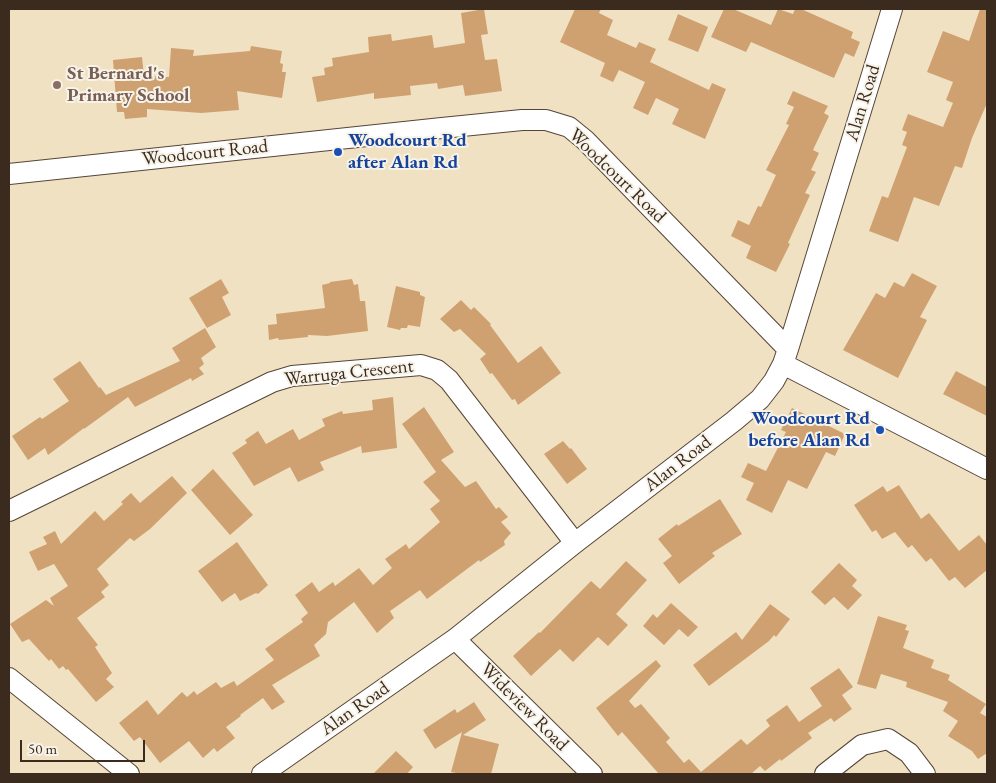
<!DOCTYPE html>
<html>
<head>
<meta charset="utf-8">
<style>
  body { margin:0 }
  #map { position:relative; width:996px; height:783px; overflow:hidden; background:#f0e1c3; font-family:"EB Garamond",serif }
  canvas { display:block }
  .frame { position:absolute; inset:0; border:10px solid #3b2a1e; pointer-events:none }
  .scale { position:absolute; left:20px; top:740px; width:125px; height:22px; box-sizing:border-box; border:2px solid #3b2a1e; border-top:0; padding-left:6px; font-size:15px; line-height:18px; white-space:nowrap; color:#3b2a1e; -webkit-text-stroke:4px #f7f3e8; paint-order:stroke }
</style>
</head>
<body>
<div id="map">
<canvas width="996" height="783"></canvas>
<div class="frame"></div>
<div class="scale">50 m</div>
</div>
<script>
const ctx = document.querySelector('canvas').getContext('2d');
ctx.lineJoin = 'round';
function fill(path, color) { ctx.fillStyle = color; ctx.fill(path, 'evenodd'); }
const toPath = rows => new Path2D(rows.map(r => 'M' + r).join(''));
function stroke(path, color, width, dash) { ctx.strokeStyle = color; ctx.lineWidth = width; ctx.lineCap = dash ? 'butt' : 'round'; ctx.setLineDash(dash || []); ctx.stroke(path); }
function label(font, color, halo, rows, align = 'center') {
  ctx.font = font + ' "EB Garamond",serif'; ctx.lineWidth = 4; ctx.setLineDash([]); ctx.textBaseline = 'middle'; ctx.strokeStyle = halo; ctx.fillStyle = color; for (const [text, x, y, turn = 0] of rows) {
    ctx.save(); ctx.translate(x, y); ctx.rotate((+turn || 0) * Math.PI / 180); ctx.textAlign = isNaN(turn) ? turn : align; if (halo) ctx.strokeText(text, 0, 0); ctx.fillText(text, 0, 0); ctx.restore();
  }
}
const building = toPath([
  [484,9,488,34,481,35,485,60,497,59,502,91,465,96,463,85,438,89,437,83,410,86,411,95,374,99,374,93,317,102,312,77,325,75,324,68,333,66,332,58,369,52,368,37,391,34,392,41,432,35,434,48,465,43,461,13],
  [575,9,601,9,599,13,613,20,607,35,636,48,639,42,656,49,650,62,709,90,712,83,726,89,705,139,672,124,679,109,656,98,648,115,633,108,645,82,619,70,613,82,600,76,605,63,560,42],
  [724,9,733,9,771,25,778,9,793,14,795,9,801,9,853,32,851,38,860,42,854,57,845,53,834,78,751,42,746,52,711,37],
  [980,9,987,9,987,103,972,138,962,168,955,166,939,206,914,197,898,242,869,231,882,196,888,198,907,147,902,145,907,132,902,130,908,114,943,127,953,103,946,100,953,82,927,72,943,31,969,41],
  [678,14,708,27,698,52,668,40],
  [251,46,282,51,280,63,283,64,282,72,286,72,282,98,237,91,239,110,201,113,147,109,147,117,125,119,124,112,117,112,113,60,142,57,144,76,169,77,171,48,194,50,193,56,250,51],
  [793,91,828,106,824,113,829,116,813,150,819,153,811,170,816,172,805,193,810,195,788,243,790,244,776,272,746,258,751,246,731,236,738,220,749,225,758,206,761,207,776,175,766,170,789,125,786,124,794,107,787,104],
  [912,273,937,286,920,317,927,320,898,378,843,350,876,293,885,298,894,282,904,287],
  [221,279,229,293,222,297,231,315,207,328,189,298],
  [352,279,354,285,358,284,360,301,365,301,368,331,327,336,308,335,308,337,279,340,278,338,269,340,268,325,277,324,276,314,325,308,322,285,330,283,330,282],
  [396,286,420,292,420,295,425,297,420,327,408,325,407,328,401,328,400,330,387,327],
  [461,300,471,310,474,307,491,324,490,325,518,363,541,346,561,373,518,405,515,399,512,400,492,373,490,374,480,359,486,354,460,329,454,332,440,319],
  [205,328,216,347,201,358,204,364,199,368,204,374,192,381,191,378,135,407,128,397,84,429,84,428,48,455,45,448,28,460,12,436,40,417,42,419,69,401,53,379,80,361,99,388,100,387,106,395,180,361,172,348],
  [956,371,987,387,987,416,943,394],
  [393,397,397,448,362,453,361,446,320,462,324,470,298,482,290,467,254,486,232,453,247,443,245,440,258,431,266,444,293,429,299,440,325,426,322,419,342,411,343,414,373,410,372,400],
  [424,407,454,452,441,460,465,487,476,481,496,509,499,507,508,517,501,522,511,533,504,541,505,545,480,562,479,560,427,599,420,590,390,611,394,618,377,633,354,602,328,622,326,634,314,645,320,656,272,685,285,702,272,710,263,698,240,715,241,716,226,727,235,738,217,752,214,748,203,758,189,741,160,763,140,737,134,741,119,723,147,700,158,715,182,692,187,697,194,691,197,695,216,682,221,688,234,681,237,686,274,660,265,649,303,622,301,619,308,613,295,595,312,582,319,592,333,582,335,586,359,568,373,585,392,568,385,559,406,544,409,549,440,522,430,509,440,501,423,482,436,472,402,424],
  [792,408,845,434,835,456,826,452,807,489,788,480,772,513,746,500,754,483,741,477,748,463,766,471,786,432,781,430],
  [563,441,570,449,571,448,587,469,567,484,544,454],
  [213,469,253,515,230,535,191,490],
  [172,476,187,493,150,529,134,541,130,538,97,569,109,585,101,592,105,597,77,618,98,645,95,647,112,673,106,679,114,687,96,702,68,669,66,670,63,666,59,669,51,659,49,661,29,639,22,642,10,624,46,600,54,606,50,598,68,586,54,564,38,571,29,552,47,544,43,537,55,531,61,544,95,511,104,521,123,504,121,502,131,493,140,503],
  [899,485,921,519,929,513,959,551,979,535,987,545,987,570,965,588,955,577,949,581,931,558,926,562,912,545,908,548,895,532,882,539,876,530,872,532,854,505,883,486,887,492],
  [720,499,742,534,712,553,715,556,679,584,663,563,672,556,658,539,677,524,678,526],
  [237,542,268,585,258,594,256,593,240,601,235,593,222,602,198,571],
  [626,561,647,580,616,614,628,625,608,646,598,637,573,662,560,649,531,676,513,656,539,632,540,633,591,581,600,589],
  [839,563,857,580,852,586,862,595,848,610,834,597,825,605,811,592],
  [671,603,698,627,688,637,679,629,664,645,643,626,653,614,657,618],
  [770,604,790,619,776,637,774,635,769,641,709,686,693,665,736,632,742,640],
  [878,616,907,625,905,630,909,631,903,648,934,660,931,668,950,675,948,680,986,704,980,713,987,717,987,753,978,759,972,751,948,736,958,721,943,711,948,702,906,687,907,682,881,674,876,689,857,684],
  [656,660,661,666,629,701,635,708,641,704,670,738,666,742,684,763,689,759,701,772,741,739,747,745,770,726,766,720,787,705,799,722,822,706,810,688,839,668,853,687,842,695,852,709,834,722,831,718,808,733,812,738,781,761,780,759,765,771,760,766,751,774,659,774,622,732,618,736,596,708],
  [474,702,486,720,463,735,499,744,491,774,461,774,451,772,462,732,435,749,423,730,455,709,457,713],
  [396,751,413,767,407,774,373,774]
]);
const minor = toPath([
  [9,174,442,128,522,120,546,120,569,127,585,140,788,349],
  [783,364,987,469],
  [9,511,272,382,292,376,421,365,437,370,449,380,575,543],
  [455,639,592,774],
  [9,678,129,774],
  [262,774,455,639,575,543,734,421,760,399,774,381,783,364,788,349,892,9],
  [825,774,862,745,888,739,909,753,925,774]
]);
const markers = [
  [57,85,5,"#8d6e63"],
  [338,152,5,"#1a4fb4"],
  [880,430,5,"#1a4fb4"]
];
const educationNames = [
  ["St Bernard's",67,74],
  ["Primary School",67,96]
];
const streetNames = [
  ["Alan Road",863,103,-73],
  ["Woodcourt Road",205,153,-6],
  ["Woodcourt Road",617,176,44],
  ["Warruga Crescent",349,373,-6],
  ["Alan Road",678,464,-38],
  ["Wideview Road",524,707,45],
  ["Alan Road",355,709,-35]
];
const transitNames = [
  ["Woodcourt Rd",348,141],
  ["after Alan Rd",348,163],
  ["Woodcourt Rd",870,419,"right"],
  ["before Alan Rd",870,441,"right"]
];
fill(building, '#cfa171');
stroke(minor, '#564537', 22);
stroke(minor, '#fff', 20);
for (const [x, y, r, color] of markers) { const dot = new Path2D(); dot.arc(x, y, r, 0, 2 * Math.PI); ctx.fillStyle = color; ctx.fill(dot); stroke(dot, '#f7f3e8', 2); }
label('bold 19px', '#785e54', '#f7f3e8', educationNames, 'left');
label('19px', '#3b2a1e', '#f7f3e8', streetNames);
label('bold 19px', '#164399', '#f7f3e8', transitNames, 'left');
</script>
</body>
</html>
